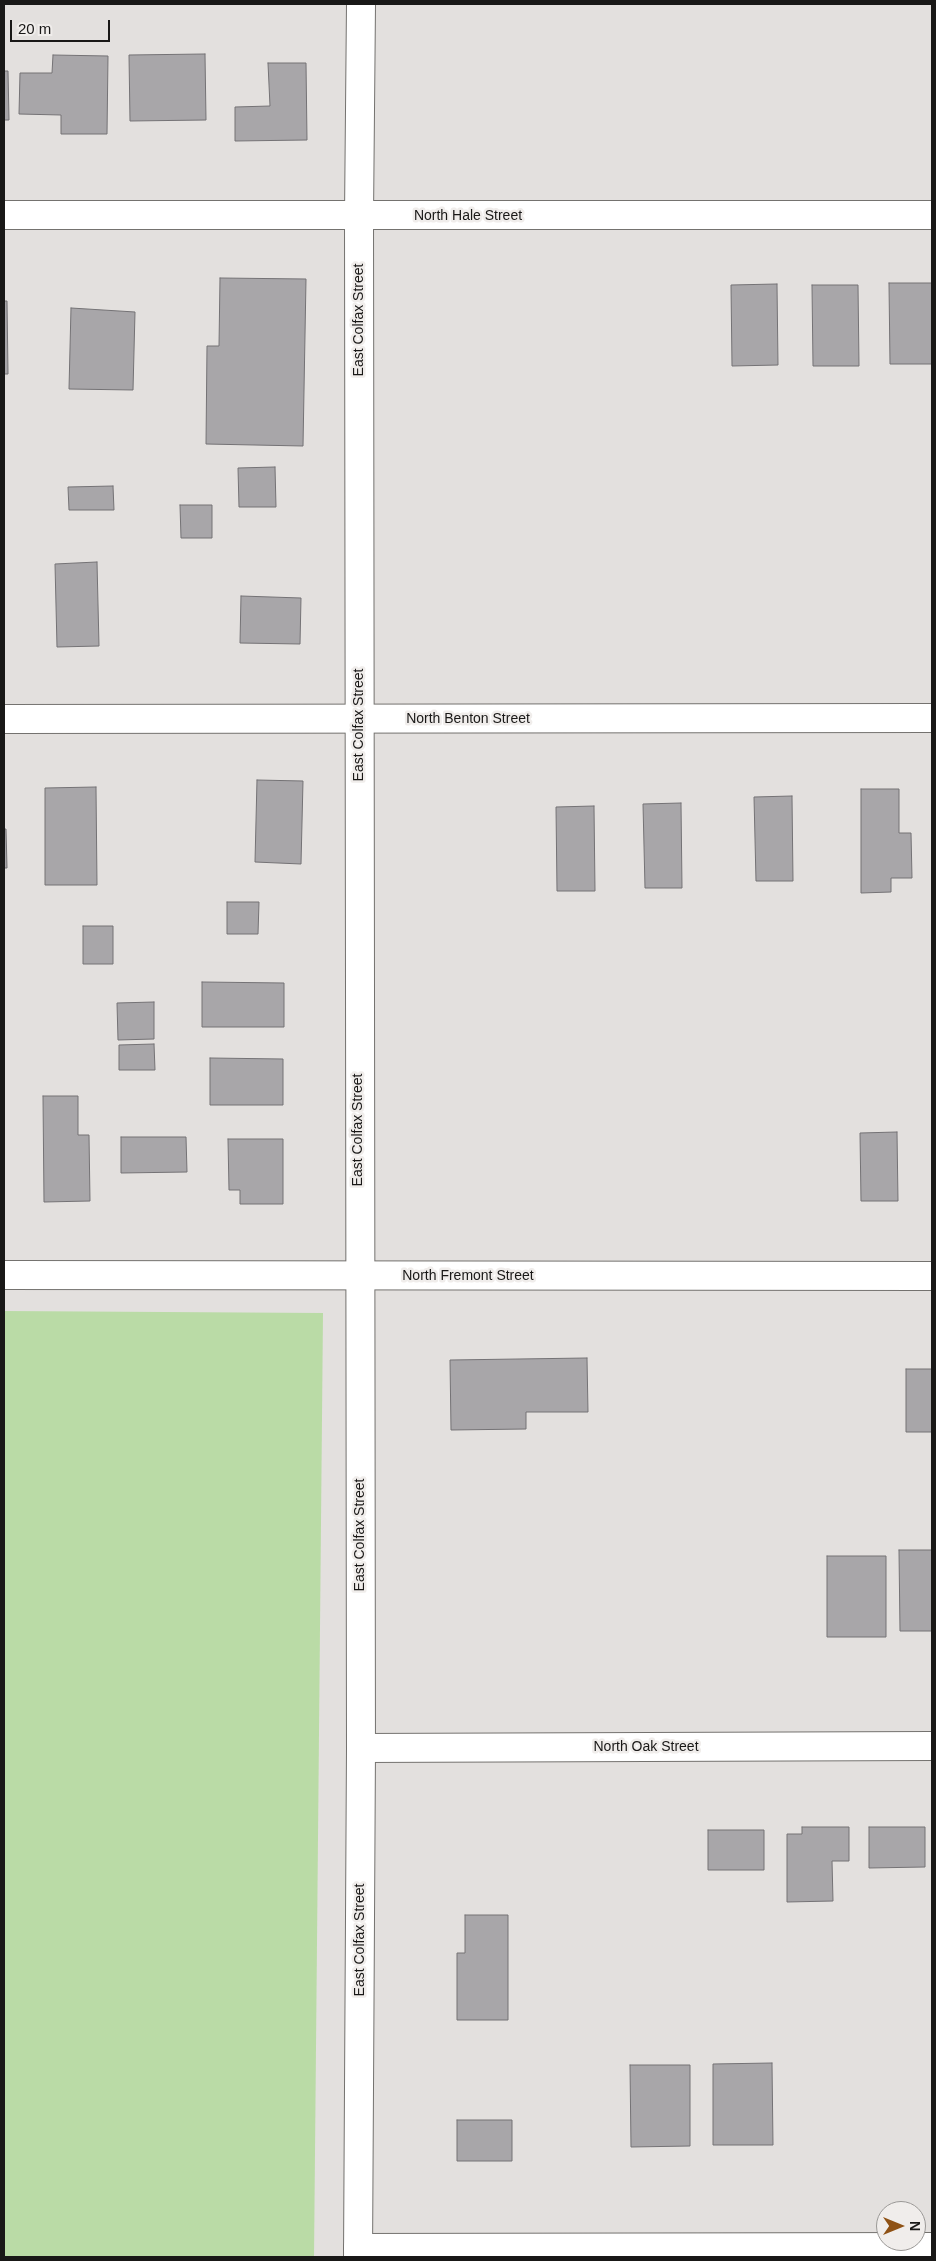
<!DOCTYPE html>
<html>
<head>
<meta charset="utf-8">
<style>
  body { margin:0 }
  #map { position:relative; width:936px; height:2261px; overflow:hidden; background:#e3e0de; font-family:Helvetica,sans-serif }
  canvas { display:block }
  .frame { position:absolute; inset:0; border:5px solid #191817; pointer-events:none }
  .north { position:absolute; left:876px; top:2201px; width:50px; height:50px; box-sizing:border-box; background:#f0edeb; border:1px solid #9a9896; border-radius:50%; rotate:90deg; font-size:14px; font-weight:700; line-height:20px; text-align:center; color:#191817 }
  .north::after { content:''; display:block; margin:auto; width:18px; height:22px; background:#8f5215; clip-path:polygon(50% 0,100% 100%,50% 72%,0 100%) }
  .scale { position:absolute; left:10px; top:20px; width:100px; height:22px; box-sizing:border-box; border:2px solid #191817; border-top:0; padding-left:6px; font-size:15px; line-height:18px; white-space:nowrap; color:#191817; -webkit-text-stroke:4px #f0edeb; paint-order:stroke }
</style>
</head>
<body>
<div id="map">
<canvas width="936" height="2261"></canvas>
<div class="frame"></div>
<div class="north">N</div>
<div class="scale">20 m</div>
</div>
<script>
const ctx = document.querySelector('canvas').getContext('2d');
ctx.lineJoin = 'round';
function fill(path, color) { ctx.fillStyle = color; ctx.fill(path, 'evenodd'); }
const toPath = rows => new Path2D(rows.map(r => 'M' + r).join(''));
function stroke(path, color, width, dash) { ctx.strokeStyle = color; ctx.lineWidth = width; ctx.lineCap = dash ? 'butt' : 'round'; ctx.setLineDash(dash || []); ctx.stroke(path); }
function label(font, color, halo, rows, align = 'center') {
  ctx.font = font + ' Helvetica,sans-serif'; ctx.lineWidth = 5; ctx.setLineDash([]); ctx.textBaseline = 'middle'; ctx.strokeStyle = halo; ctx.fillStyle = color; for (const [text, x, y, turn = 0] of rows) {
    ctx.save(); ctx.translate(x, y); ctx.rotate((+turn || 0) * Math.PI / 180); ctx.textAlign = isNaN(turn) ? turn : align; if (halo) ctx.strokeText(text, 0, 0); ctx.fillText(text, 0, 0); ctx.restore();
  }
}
const green = toPath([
  [4,1311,323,1313,314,2257,4,2257]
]);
const building = toPath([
  [205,54,206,120,130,121,129,55,205,54],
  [53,55,108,56,107,134,61,134,61,115,19,114,20,73,52,73,53,55],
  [268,63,306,63,307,140,235,141,235,107,270,106,268,63],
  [4,71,8,71,9,120,4,120,4,71],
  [220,278,306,279,303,446,206,444,207,346,219,346,220,278],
  [889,283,932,283,932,364,890,364,889,283],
  [777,284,778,365,732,366,731,285,777,284],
  [812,285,858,285,859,366,813,366,812,285],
  [4,301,7,301,8,374,4,374,4,301],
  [71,308,135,312,133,390,69,389,71,308],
  [275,467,276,507,239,507,238,468,275,467],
  [113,486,114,510,69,510,68,487,113,486],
  [180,505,212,505,212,538,181,538,180,505],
  [97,562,99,646,57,647,55,564,97,562],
  [241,596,301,598,300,644,240,643,241,596],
  [257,780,303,781,301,864,255,862,257,780],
  [96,787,97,885,45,885,45,788,96,787],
  [861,789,899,789,899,833,911,833,912,878,891,878,891,892,861,893,861,789],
  [792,796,793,881,756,881,754,797,792,796],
  [681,803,682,888,645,888,643,804,681,803],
  [594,806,595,891,557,891,556,807,594,806],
  [4,829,6,829,7,868,4,868,4,829],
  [227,902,259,902,258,934,227,934,227,902],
  [83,926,113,926,113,964,83,964,83,926],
  [202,982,284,983,284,1027,202,1027,202,982],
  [154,1002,154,1039,118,1040,117,1003,154,1002],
  [154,1044,155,1070,119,1070,119,1045,154,1044],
  [210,1058,283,1059,283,1105,210,1105,210,1058],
  [43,1096,78,1096,78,1135,89,1135,90,1201,44,1202,43,1096],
  [897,1132,898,1201,861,1201,860,1133,897,1132],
  [121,1137,186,1137,187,1172,121,1173,121,1137],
  [228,1139,283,1139,283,1204,240,1204,240,1190,229,1190,228,1139],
  [587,1358,588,1412,526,1412,526,1429,451,1430,450,1360,587,1358],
  [906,1369,932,1369,932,1432,906,1432,906,1369],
  [899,1550,932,1550,932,1631,900,1631,899,1550],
  [827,1556,886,1556,886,1637,827,1637,827,1556],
  [802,1827,849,1827,849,1861,832,1861,833,1901,787,1902,787,1834,802,1834,802,1827],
  [869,1827,925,1827,925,1867,869,1868,869,1827],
  [708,1830,764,1830,764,1870,708,1870,708,1830],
  [465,1915,508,1915,508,2020,457,2020,457,1953,465,1953,465,1915],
  [772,2063,773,2145,713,2145,713,2064,772,2063],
  [630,2065,690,2065,690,2146,631,2147,630,2065],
  [457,2120,512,2120,512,2161,457,2161,457,2120]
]);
const minor = toPath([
  [4,215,932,215],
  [4,719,932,718],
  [4,1275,932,1276],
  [361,1748,932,1746],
  [358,2248,932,2247]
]);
const tertiary = toPath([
  [358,2257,361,1748,359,216,361,4]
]);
const streetNames = [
  ["North Hale Street",468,216],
  ["East Colfax Street",359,320,-90],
  ["North Benton Street",468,719],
  ["East Colfax Street",359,725,-90],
  ["East Colfax Street",358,1130,-90],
  ["North Fremont Street",468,1276],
  ["East Colfax Street",360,1535,-90],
  ["North Oak Street",646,1747],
  ["East Colfax Street",360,1940,-90]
];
fill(green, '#badba6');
fill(building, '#a8a6a9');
stroke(building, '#747275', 1);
stroke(minor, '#74726f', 30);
stroke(tertiary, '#74726f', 30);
stroke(minor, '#fff', 28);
stroke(tertiary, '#fff', 28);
label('14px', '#191817', '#f0edeb', streetNames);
</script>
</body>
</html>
